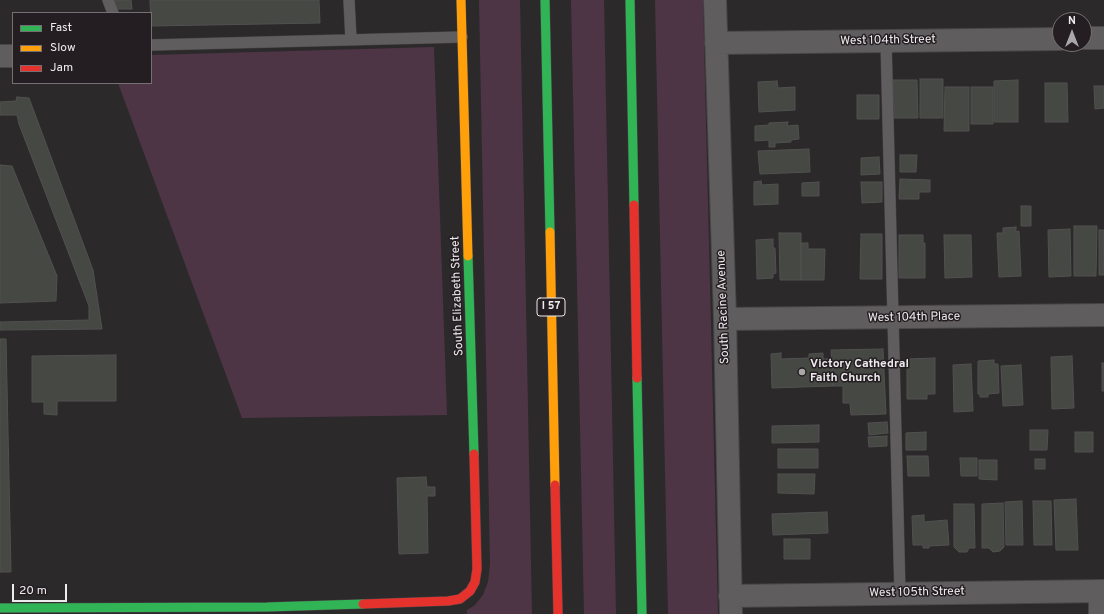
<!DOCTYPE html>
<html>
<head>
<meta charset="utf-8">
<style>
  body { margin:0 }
  #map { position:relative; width:1104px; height:614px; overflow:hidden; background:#2c292b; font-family:Overpass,sans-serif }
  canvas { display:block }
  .legend { position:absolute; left:12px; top:12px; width:140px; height:72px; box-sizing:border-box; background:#241e22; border:1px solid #757073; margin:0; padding:5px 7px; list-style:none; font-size:12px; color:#eeebed }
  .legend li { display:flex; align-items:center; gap:8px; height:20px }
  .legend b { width:20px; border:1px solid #757073 }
  .north { position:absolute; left:1052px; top:12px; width:40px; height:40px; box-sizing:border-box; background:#241e22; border:1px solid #757073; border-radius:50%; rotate:0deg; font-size:11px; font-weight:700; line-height:16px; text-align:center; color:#eeebed }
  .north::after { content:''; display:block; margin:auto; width:14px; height:18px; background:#aaa7a9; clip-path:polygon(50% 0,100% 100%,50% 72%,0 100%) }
  .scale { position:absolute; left:12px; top:584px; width:55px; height:18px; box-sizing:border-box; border:2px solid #eeebed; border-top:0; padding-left:5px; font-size:12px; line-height:14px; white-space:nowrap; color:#eeebed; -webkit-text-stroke:3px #241e22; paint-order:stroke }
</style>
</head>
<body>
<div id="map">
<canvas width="1104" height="614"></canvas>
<ul class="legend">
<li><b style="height:5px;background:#30b455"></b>Fast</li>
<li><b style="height:5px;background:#ff9f0a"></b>Slow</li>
<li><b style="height:5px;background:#e5322d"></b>Jam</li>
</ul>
<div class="north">N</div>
<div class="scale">20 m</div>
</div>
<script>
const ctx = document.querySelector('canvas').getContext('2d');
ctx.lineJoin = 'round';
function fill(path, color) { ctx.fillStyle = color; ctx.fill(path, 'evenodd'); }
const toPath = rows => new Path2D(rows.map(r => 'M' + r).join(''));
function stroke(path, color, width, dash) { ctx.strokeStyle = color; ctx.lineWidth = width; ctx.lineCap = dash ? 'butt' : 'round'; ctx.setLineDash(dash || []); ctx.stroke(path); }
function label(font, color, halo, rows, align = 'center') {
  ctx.font = font + ' Overpass,sans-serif'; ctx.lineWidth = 3; ctx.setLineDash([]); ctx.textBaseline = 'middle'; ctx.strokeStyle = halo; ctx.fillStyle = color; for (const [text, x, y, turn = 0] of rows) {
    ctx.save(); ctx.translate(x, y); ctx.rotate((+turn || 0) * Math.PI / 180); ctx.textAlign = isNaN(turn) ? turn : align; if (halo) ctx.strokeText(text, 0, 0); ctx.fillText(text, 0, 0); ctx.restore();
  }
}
const green = toPath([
  [479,0,520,0,532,614,467,614,467,610,475,605,483,595,488,582,490,564],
  [571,0,604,0,616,614,584,614],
  [655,0,703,0,718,614,668,614],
  [434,47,447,415,242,418,118,83,151,83,151,55]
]);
const building = toPath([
  [115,0,131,0,132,9,116,9,115,0],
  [150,0,319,0,320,23,151,26,150,0],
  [920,79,943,79,943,118,920,118,920,79],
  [893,80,917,80,918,118,894,118,893,80],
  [1018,80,1018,122,994,122,994,81,1018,80],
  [777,81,778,88,795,87,795,110,759,112,758,82,777,81],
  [1045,83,1067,83,1068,122,1045,122,1045,83],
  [1094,86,1104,86,1104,108,1095,109,1094,86],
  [945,87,969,87,969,131,944,131,945,87],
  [971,87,993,87,993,124,971,124,971,87],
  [857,95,879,95,879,119,857,119,857,95],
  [17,97,29,98,93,270,102,329,0,330,0,322,89,320,89,306,19,124,17,115,0,115,0,102,16,101,17,97],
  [788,122,787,126,798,125,799,139,791,140,791,142,775,143,775,147,769,147,769,140,755,141,755,126,769,125,769,123,788,122],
  [809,149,810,172,760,174,758,151,809,149],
  [900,155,917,155,916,172,900,172,900,155],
  [879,157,880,174,861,175,861,158,879,157],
  [0,165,12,166,57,276,56,301,0,303,0,165],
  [900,179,930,180,930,192,919,192,919,199,899,199,900,179],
  [761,181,762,185,778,184,778,204,754,205,754,182,761,181],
  [819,182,819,196,802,196,802,183,819,182],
  [861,182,882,182,882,202,862,203,861,182],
  [1021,206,1031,206,1031,226,1021,226,1021,206],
  [1074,226,1097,226,1096,276,1074,276,1074,226],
  [1016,227,1016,232,1019,231,1021,276,999,277,997,233,1003,233,1003,228,1016,227],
  [1070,229,1071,276,1049,277,1048,230,1070,229],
  [1099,230,1104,230,1104,275,1099,275,1099,230],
  [779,233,801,233,801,280,780,280,779,233],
  [861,234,882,234,882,279,860,279,861,234],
  [899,235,923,235,923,243,925,243,925,278,899,278,899,235],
  [944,235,971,235,972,277,945,278,944,235],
  [773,239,773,248,775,248,776,273,773,274,773,278,757,279,756,240,773,239],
  [801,243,808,243,808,249,825,249,824,280,801,280,801,243],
  [0,339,6,339,11,572,0,572,0,339],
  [883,349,886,414,851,415,850,403,843,403,843,386,833,386,831,350,883,349],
  [781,353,781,359,809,358,809,354,823,353,823,359,832,359,833,386,772,388,771,354,781,353],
  [116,355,116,401,57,401,57,415,44,414,44,402,32,402,32,356,116,355],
  [1072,356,1074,408,1052,409,1051,357,1072,356],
  [935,358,935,394,927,394,927,399,907,399,907,359,935,358],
  [994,360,994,364,998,364,999,393,988,394,988,397,980,397,980,394,978,394,978,361,994,360],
  [1102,363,1104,363,1104,391,1102,391,1102,363],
  [971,364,973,411,954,412,953,365,971,364],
  [1021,365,1023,405,1003,406,1001,366,1021,365],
  [887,422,888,433,869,435,868,423,887,422],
  [819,425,819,442,772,443,772,426,819,425],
  [1030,430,1048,430,1047,450,1030,450,1030,430],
  [926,432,926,450,906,450,906,433,926,432],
  [1075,432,1093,432,1093,452,1075,452,1075,432],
  [887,436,887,446,869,447,868,437,887,436],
  [778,449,818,449,818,468,778,468,778,449],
  [907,456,928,456,929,476,908,476,907,456],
  [960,458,977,458,977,476,961,476,960,458],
  [1035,459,1045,459,1045,469,1035,469,1035,459],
  [979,460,997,460,997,480,979,479,979,460],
  [778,474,815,474,814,494,778,493,778,474],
  [426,477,427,487,435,487,435,496,427,496,428,553,399,554,397,478,426,477],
  [1076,499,1078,550,1056,550,1054,500,1076,499],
  [1022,501,1023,545,1006,545,1005,502,1022,501],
  [1033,501,1051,501,1052,545,1034,545,1033,501],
  [1003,503,1004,547,1000,551,993,552,989,548,982,548,982,504,1003,503],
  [954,504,974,504,975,548,969,548,967,552,959,552,954,547,954,504],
  [827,512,828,533,773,535,772,514,827,512],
  [924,515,924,522,947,520,949,545,929,546,929,548,923,548,923,545,913,545,912,516,924,515],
  [784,539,810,539,810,559,784,559,784,539]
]);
const lane = toPath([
  [108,0,113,13],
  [349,0,351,40],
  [886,41,900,594],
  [151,45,462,37]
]);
const street = toPath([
  [715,0,725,319,731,614],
  [1084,38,1104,38],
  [716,43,1060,39],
  [0,56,13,56],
  [725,319,1104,315],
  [1100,591,1100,614],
  [730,596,1104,591]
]);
const fast = toPath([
  [545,0,550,232],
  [630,0,634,205],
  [468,256,474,454],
  [637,378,642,614],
  [0,608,267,607,363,604]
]);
const slow = toPath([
  [461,0,468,256],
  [550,232,555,485]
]);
const jam = toPath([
  [634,205,637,378],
  [555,485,558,614],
  [363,604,448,601,460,599,470,591,475,582,477,569,474,454]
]);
const markers = [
  [802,372,4,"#aaa7a9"]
];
const shields = [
  [551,307,28]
];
const shieldNames = [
  ["I 57",551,307]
];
const streetNames = [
  ["West 104th Street",888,41,-1],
  ["South Elizabeth Street",458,296,-92],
  ["South Racine Avenue",724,307,-92],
  ["West 104th Place",914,318,-1],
  ["West 105th Street",917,593,-1]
];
const poiNames = [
  ["Victory Cathedral",810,365],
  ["Faith Church",810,379]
];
fill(green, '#4e3546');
fill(building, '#464843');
stroke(building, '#515151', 1);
stroke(lane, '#484647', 12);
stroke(street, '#484647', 24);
stroke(fast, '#484647', 10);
stroke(slow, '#484647', 10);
stroke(jam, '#484647', 10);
stroke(lane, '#605d5f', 11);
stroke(street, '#605d5f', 22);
stroke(fast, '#30b455', 9);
stroke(slow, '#ff9f0a', 9);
stroke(jam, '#e5322d', 9);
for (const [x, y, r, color] of markers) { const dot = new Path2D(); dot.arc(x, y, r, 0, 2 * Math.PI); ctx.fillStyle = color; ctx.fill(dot); stroke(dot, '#241e22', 1.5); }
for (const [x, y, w] of shields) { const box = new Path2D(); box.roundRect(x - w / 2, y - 9, w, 18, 3); ctx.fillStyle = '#241e22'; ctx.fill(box); stroke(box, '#eeebed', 1); }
label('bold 11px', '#eeebed', null, shieldNames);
label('12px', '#eeebed', '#241e22', streetNames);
label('bold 12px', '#eeebed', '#241e22', poiNames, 'left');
</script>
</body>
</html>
